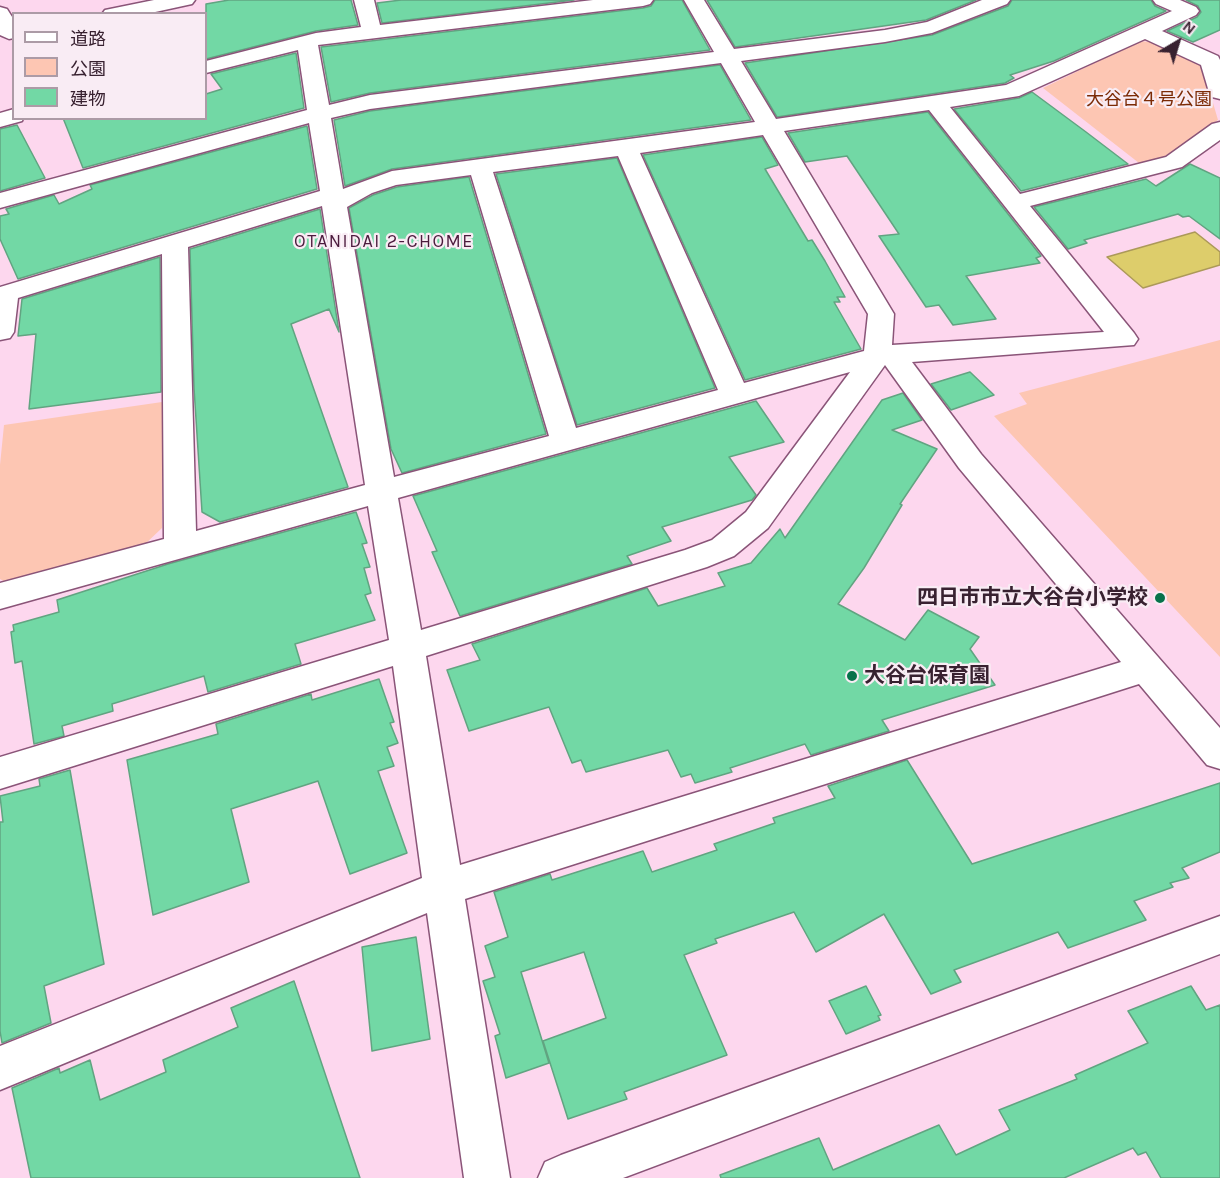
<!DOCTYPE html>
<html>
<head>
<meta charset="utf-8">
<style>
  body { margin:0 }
  #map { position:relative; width:1220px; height:1178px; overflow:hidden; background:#fdd7ee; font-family:Karla,"Noto Sans JP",sans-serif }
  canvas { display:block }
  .legend { position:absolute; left:12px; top:12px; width:195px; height:108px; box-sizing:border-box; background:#f9ecf4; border:2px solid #ac9ba6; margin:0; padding:8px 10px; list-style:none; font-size:18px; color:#382130 }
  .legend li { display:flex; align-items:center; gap:12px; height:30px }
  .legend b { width:30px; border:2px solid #ac9ba6 }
  .north { position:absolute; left:1148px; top:12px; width:60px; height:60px; -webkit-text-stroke:4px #f9ecf4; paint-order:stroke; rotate:38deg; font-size:16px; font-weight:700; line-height:24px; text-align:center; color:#382130 }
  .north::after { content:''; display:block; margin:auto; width:21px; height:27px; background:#382130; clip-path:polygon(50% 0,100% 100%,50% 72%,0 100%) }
</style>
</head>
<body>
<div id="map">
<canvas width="1220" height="1178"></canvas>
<ul class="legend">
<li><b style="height:8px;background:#fff"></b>道路</li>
<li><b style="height:16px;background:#fdc6b3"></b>公園</li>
<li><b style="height:16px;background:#72d8a5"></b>建物</li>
</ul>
<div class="north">N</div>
</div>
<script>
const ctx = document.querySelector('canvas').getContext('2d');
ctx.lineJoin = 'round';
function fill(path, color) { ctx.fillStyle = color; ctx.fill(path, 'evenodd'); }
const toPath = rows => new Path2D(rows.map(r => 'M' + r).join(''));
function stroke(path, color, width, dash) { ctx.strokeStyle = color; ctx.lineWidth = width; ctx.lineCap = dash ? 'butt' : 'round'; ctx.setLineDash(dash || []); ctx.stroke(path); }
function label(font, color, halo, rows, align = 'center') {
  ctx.font = font + ' Karla,"Noto Sans JP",sans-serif'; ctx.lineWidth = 4.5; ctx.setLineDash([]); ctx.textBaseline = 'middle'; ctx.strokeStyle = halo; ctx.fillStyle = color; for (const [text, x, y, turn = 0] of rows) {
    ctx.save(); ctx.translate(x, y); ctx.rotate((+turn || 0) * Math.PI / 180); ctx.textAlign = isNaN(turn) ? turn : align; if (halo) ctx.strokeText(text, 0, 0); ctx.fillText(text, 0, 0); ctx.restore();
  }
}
const green = toPath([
  [1140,41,1159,43,1201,62,1218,120,1164,157,1139,163,1043,88],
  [1220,340,1220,657,994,416,1027,404,1019,393],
  [162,402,162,528,142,547,7,583,0,579,0,465,4,425]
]);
const water = toPath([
  [1195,232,1220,252,1220,265,1143,288,1107,257,1195,232]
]);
const building = toPath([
  [229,0,351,0,358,25,316,31,206,59,206,4,229,0],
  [401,0,574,0,382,23,377,3,401,0],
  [655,0,682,0,710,50,370,93,331,102,321,47,643,8,651,6,655,0],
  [707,0,976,0,926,20,735,47,707,0],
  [1012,0,1151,0,1155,6,1166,11,1054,61,1010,75,1014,78,1005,83,777,117,745,63,932,35,1008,6,1012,0],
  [1186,0,1220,0,1220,30,1193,42,1167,31,1197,17,1201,12,1198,6,1186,0],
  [296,53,304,108,83,168,63,118,206,118,206,94,222,89,211,74,296,53],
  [720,65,751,120,392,169,345,186,334,120,370,111,720,65],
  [1032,92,1086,132,1128,164,1021,191,954,109,1019,98,1032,92],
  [928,112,1041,256,1036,258,1040,263,966,276,996,319,953,325,939,305,926,307,879,236,899,234,847,156,805,162,788,133,928,112],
  [17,125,45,178,0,191,0,129,17,125],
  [307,126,317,189,18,279,0,239,0,216,9,214,6,209,54,195,59,204,92,189,90,185,307,126],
  [762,137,778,165,765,169,808,241,812,240,825,261,845,297,837,297,840,302,834,302,861,349,745,380,643,155,762,137],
  [617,158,715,388,577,425,496,174,617,158],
  [1190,164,1220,178,1220,239,1189,216,1183,217,1178,214,1084,240,1087,243,1068,249,1034,207,1146,179,1156,186,1190,164],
  [469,177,546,434,402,473,391,449,349,208,373,195,397,187,469,177],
  [320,209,339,332,329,309,291,324,348,487,220,522,202,512,194,388,190,249,320,209],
  [160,257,161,392,29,409,36,334,18,336,22,299,160,257],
  [970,372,994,395,951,410,931,384,970,372],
  [903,393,922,420,892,430,937,449,900,504,902,505,864,568,838,604,905,640,928,610,979,637,970,649,995,685,882,720,889,731,811,755,805,744,730,768,732,772,695,783,691,774,681,777,668,750,586,772,581,760,572,763,549,707,469,731,447,670,480,660,472,644,647,588,658,606,725,586,718,573,751,563,780,529,785,538,882,400,903,393],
  [756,401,784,442,729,457,756,495,752,500,662,527,671,541,627,556,632,564,460,616,432,552,437,551,413,496,756,401],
  [356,512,367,543,362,544,370,567,364,568,371,593,365,595,375,620,295,644,301,664,208,692,204,676,112,704,113,711,62,726,64,736,34,744,22,661,15,663,11,632,14,631,13,625,59,612,57,600,168,564,356,512],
  [379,679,394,722,390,723,398,743,387,747,394,766,378,771,407,853,350,874,318,781,231,809,249,882,153,915,127,760,218,734,216,724,311,694,312,700,379,679],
  [907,760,972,864,1220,783,1220,852,1182,868,1189,878,1170,883,1173,887,1134,901,1146,920,1068,948,1058,932,954,970,961,982,931,994,884,914,816,952,794,912,715,939,717,943,684,955,727,1055,624,1092,627,1099,568,1119,543,1041,606,1018,584,952,521,972,549,1063,506,1078,495,1036,500,1034,483,981,495,977,485,946,508,937,494,892,550,874,552,880,643,851,652,872,717,850,714,844,775,823,773,818,835,798,828,786,907,760],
  [70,770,104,964,44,986,51,1023,2,1043,0,1031,0,822,3,822,0,796,40,786,39,779,70,770],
  [416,937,430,1039,372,1051,362,947,416,937],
  [294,981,360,1178,31,1178,12,1088,59,1068,60,1073,90,1060,100,1100,166,1072,163,1060,238,1027,231,1008,294,981],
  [866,986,881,1015,878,1016,880,1020,846,1034,829,1001,866,986],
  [1191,986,1206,1010,1220,1005,1220,1178,1161,1178,1146,1152,1138,1155,1133,1148,1064,1178,721,1178,720,1175,819,1138,833,1170,939,1125,956,1155,1010,1130,999,1110,1077,1079,1075,1075,1148,1043,1128,1011,1191,986]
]);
const minor = toPath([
  [154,0,195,0,192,4,146,14,102,14,105,10,154,0],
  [354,0,374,0,380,25,593,0,653,0,650,4,643,6,318,45,329,105,370,95,714,52,684,0,704,0,734,49,885,30,927,22,982,0,1010,0,1007,4,932,33,885,42,741,61,776,119,1006,85,1172,11,1156,4,1153,0,1180,0,1196,7,1199,11,1196,15,1162,31,1218,56,1220,60,1220,99,1212,97,1209,92,1201,65,1145,39,1019,96,950,107,1020,194,1166,157,1212,124,1220,122,1220,140,1182,167,1030,206,1134,333,1138,339,1134,345,912,362,981,454,1220,728,1220,769,1207,765,1139,684,465,899,510,1178,464,1178,427,913,0,1090,0,1046,422,878,393,666,0,789,0,757,389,640,368,506,0,609,0,583,164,539,162,254,18,298,14,332,10,338,0,340,0,287,320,191,309,123,0,208,0,193,307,110,298,50,206,73,206,61,316,33,361,27,354,0],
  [721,63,755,122,392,171,343,189,331,118,370,109,721,63],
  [929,110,1104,332,892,345,894,314,784,131,929,110],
  [763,135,868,314,864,351,744,383,640,153,763,135],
  [618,156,718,390,576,428,493,172,618,156],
  [471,175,549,436,394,477,347,207,372,193,396,185,471,175],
  [322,206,365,485,196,531,188,247,322,206],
  [885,365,959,468,1121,662,460,865,426,656,707,567,734,556,768,528,885,365],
  [850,372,746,512,712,540,685,550,421,630,398,498,850,372],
  [0,7,7,9,14,20,14,38,9,39,0,35,0,7],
  [14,109,14,118,23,118,22,121,0,127,0,113,14,109],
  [1220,916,1220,954,623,1178,538,1178,545,1162,561,1155,1220,916]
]);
const markers = [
  [1160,598,6,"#07724b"],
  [852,676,6,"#07724b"]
];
const farParknames = [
  ["大谷台４号公園",1149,100]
];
const farNeighbourhoodnames = [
  ["OTANIDAI 2-CHOME",384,242]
];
const poiNames = [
  ["四日市市立大谷台小学校",1148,598],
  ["大谷台保育園",864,676,"left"]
];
fill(green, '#fdc6b3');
fill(water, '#ddcd6b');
stroke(water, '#ac9959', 1.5);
fill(building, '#72d8a5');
stroke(building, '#61a481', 1.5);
stroke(minor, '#8a5478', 3);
fill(minor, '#fff');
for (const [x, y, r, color] of markers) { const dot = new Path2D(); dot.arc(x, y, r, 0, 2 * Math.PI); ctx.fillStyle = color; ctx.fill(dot); stroke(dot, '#f9ecf4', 2); }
label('18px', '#7c2b06', '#f9ecf4', farParknames);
ctx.letterSpacing = '1.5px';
label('18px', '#4b1b3d', '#f9ecf4', farNeighbourhoodnames);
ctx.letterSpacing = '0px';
label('bold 21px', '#382130', '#f9ecf4', poiNames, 'right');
</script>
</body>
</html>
